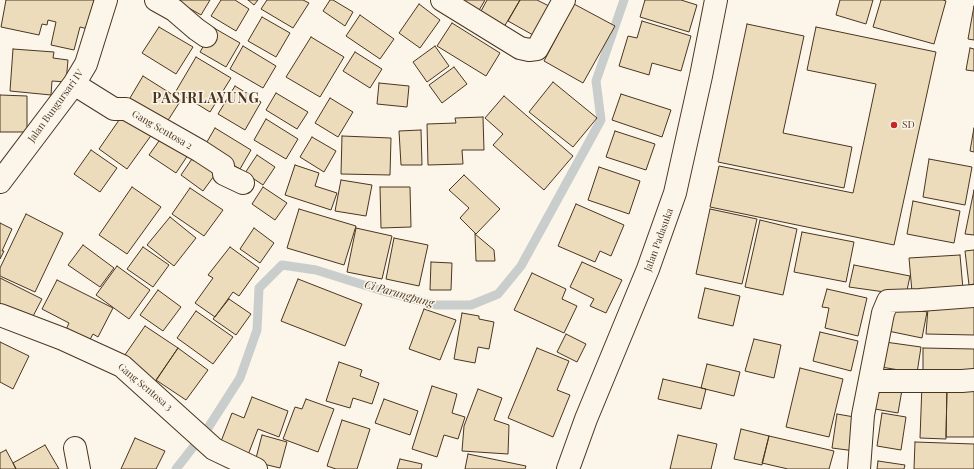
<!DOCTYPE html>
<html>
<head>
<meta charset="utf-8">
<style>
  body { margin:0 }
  canvas { display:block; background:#fbf6e9 }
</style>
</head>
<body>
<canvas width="974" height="469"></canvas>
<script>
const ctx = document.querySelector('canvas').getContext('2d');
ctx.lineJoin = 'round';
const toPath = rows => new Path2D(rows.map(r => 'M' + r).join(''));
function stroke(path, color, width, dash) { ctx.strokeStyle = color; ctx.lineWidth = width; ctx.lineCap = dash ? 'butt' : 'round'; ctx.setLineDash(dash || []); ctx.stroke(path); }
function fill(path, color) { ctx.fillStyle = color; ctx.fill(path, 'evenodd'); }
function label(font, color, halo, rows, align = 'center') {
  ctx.font = font + ' "Playfair Display",serif'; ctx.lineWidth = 3; ctx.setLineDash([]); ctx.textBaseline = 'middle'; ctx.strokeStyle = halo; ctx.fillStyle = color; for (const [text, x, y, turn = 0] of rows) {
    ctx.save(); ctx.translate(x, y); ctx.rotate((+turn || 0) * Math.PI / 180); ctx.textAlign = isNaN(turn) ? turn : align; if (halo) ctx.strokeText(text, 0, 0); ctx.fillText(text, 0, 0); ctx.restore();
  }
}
const stream = toPath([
  [176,469,208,428,240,378,257,330,259,288,282,265,316,270,383,291,436,305,471,305,498,294,521,266,601,120,596,81,624,0]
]);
const building = toPath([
  [6,0,94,0,88,29,80,27,74,50,51,45,56,22,48,20,47,25,42,24,39,35,1,27,6,0],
  [175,0,210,0,201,15,175,0],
  [221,0,235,0,249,9,236,31,211,16,221,0],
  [248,0,258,0,254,5,248,0],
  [267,0,303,0,309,3,293,28,261,9,267,0],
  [330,0,333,0,353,12,345,26,323,11,330,0],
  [457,0,485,0,478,12,457,0],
  [487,0,520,0,504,27,480,13,487,0],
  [520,0,537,0,549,6,533,35,508,21,520,0],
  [645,0,681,0,697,5,689,32,640,17,645,0],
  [840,0,873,0,866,24,836,15,840,0],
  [881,0,943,0,946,1,934,44,873,27,881,0],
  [419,4,440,20,420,48,399,33,419,4],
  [574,4,615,26,583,83,544,61,574,4],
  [974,6,974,40,968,39,974,6],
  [360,15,394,39,380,59,346,36,360,15],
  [262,17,290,33,276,57,248,41,262,17],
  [642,21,691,36,681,71,652,63,649,75,619,66,628,36,637,38,642,21],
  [452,23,500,53,486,76,437,46,452,23],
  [747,24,804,36,783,133,852,147,844,188,718,162,747,24],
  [159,27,193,47,176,74,142,53,159,27],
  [816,27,936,52,894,245,710,207,719,166,853,193,876,84,807,70,816,27],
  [214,28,240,43,226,67,200,52,214,28],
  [311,37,344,57,320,97,286,77,311,37],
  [243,46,276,66,263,88,230,69,243,46],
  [435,46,449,66,427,82,413,62,435,46],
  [970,48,974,49,974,71,966,70,970,48],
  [13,49,54,52,53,58,68,60,66,82,52,81,51,95,10,91,13,49],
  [355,52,382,69,370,88,343,71,355,52],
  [196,57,231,78,210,112,176,91,196,57],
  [454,67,467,84,442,103,429,85,454,67],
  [143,76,181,100,165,125,127,103,143,76],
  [553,82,597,118,573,147,529,112,553,82],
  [379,83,409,86,407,107,377,104,379,83],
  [235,86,261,102,245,130,218,114,235,86],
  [276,93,308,112,297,129,266,110,276,93],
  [621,94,671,110,662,137,612,120,621,94],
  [0,95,27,96,27,132,0,132,0,95],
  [504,96,573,156,544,190,493,145,503,134,485,118,504,96],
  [330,98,353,112,338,137,315,123,330,98],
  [126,110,155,130,127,169,99,149,126,110],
  [483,117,484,150,462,150,463,164,428,165,427,124,456,123,455,118,483,117],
  [266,119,298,139,286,159,254,140,266,119],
  [215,128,251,150,240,169,204,147,215,128],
  [974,128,974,152,970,151,974,128],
  [421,130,422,165,401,165,399,131,421,130],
  [615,131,655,144,646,170,606,157,615,131],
  [164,134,190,152,176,173,149,155,164,134],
  [342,136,391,138,390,175,341,174,342,136],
  [312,137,336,151,324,172,300,157,312,137],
  [91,150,117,168,100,192,74,174,91,150],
  [196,153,219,169,203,191,181,175,196,153],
  [257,155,275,167,263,185,245,173,257,155],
  [929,159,972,167,965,205,923,197,929,159],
  [295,165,319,173,315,186,337,193,331,210,285,195,295,165],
  [599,167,640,181,629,214,588,200,599,167],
  [464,175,500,209,476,234,460,218,469,208,449,190,464,175],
  [341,180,372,185,366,216,335,211,341,180],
  [132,187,161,207,127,254,99,235,132,187],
  [263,187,287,203,275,220,252,204,263,187],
  [380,187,410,187,411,227,381,228,380,187],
  [190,188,223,210,204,236,172,214,190,188],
  [974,190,974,235,965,234,974,190],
  [913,201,960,211,954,243,907,234,913,201],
  [576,204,624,225,611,256,600,251,595,262,558,246,576,204],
  [299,209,356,226,344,265,287,248,299,209],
  [710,209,757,219,742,284,696,274,710,209],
  [26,214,63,233,35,292,0,276,0,268,26,214],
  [170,217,196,238,174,266,147,245,170,217],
  [760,220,797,229,783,295,745,287,760,220],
  [0,223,12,229,2,251,4,251,0,259,0,223],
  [254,228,274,243,260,263,240,249,254,228],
  [356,228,392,236,382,279,347,272,356,228],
  [802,232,854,242,846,282,794,272,802,232],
  [475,234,494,250,495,261,476,261,475,234],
  [394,238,428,245,419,286,386,279,394,238],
  [83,245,114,268,100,287,68,265,83,245],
  [143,247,169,265,153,287,127,269,143,247],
  [230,247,259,268,239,296,233,292,215,317,195,303,213,278,208,275,230,247],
  [974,250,974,284,969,285,965,251,974,250],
  [960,255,963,289,912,292,909,258,960,255],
  [431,262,452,263,451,290,430,290,431,262],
  [582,262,622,280,606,313,590,306,594,299,570,287,582,262],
  [854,265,910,276,906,295,849,287,854,265],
  [117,266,150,290,129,319,96,295,117,266],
  [532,273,566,289,562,299,577,306,564,333,514,310,532,273],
  [0,278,42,299,31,320,0,305,0,278],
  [298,279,362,304,345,346,281,321,298,279],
  [57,280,113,308,98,337,93,334,86,347,63,336,69,323,42,309,57,280],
  [705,288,740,296,733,326,698,318,705,288],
  [827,289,867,298,858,336,825,328,829,308,822,307,827,289],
  [158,290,181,307,163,331,140,315,158,290],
  [229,299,251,314,236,335,213,319,229,299],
  [974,303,974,335,926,334,928,308,974,303],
  [893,305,927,312,922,338,888,331,893,305],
  [424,309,456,320,440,360,409,349,424,309],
  [196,311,233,337,213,364,177,338,196,311],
  [462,313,479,316,479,319,494,322,489,349,478,347,475,363,454,359,462,313],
  [145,326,178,348,153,385,120,362,145,326],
  [820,332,858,341,851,371,813,361,820,332],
  [566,334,586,344,577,362,557,352,566,334],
  [754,339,781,345,774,378,745,371,754,339],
  [0,342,29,356,13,389,0,382,0,342],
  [885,342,921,347,917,373,881,367,885,342],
  [178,348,208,370,186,400,156,380,178,348],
  [537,348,569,361,557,390,570,395,553,437,508,418,537,348],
  [923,348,974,349,974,377,923,375,923,348],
  [339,362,362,370,360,376,379,383,372,404,353,398,350,408,326,401,339,362],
  [707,364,740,372,734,396,701,388,707,364],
  [800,368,843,379,829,437,786,427,800,368],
  [663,379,706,389,701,409,658,399,663,379],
  [874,384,903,384,898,413,869,408,874,384],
  [922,385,947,386,946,439,920,438,922,385],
  [432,386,457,394,452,413,465,417,458,439,444,435,437,457,412,449,432,386],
  [947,386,974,386,974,437,946,437,947,386],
  [478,389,502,398,494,420,509,425,508,454,462,451,464,426,478,389],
  [252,397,288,411,279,437,258,429,248,455,220,444,232,413,244,418,252,397],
  [306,399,334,409,318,452,283,439,295,407,302,409,306,399],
  [384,399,418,411,410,435,375,423,384,399],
  [882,413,906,417,901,450,877,446,882,413],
  [837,414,860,418,855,451,832,448,837,414],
  [342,420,370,429,357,469,336,469,327,466,342,420],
  [741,429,769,436,762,465,734,459,741,429],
  [262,435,287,442,280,468,255,462,262,435],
  [678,435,717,444,711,469,670,469,678,435],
  [769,436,834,451,829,469,788,469,762,463,769,436],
  [135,438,165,451,156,469,121,469,135,438],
  [915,442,974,444,974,469,914,469,915,442],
  [45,445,59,469,16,469,13,463,45,445],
  [6,450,13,463,16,469,0,469,0,453,6,450],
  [468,454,526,466,525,469,465,469,468,454],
  [400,459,422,464,421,469,397,469,400,459],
  [878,461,905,465,904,469,877,469,878,461]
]);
const minor = toPath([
  [156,0,174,10,196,29,206,36],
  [442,0,520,48,529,50,537,49,564,0],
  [74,84,114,109,126,109,200,151,223,166,224,174,243,183],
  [0,182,74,84,86,64,106,0],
  [0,315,63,339,122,366,214,449,256,469],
  [870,381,962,381,974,380],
  [75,448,79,469],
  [859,469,863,415,883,313,888,301,920,300,974,296]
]);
const tertiary = toPath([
  [568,469,586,419,648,269,675,193,701,76,716,0]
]);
const markers = [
  [894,125,4,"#c62828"]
];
const streetNames = [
  ["Jalan Bungursari IV",56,106,-54],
  ["Gang Sentosa 2",162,130,30],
  ["Jalan Padasuka",659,240,-70],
  ["Gang Sentosa 3",145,387,40]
];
const poiNames = [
  ["SD",902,125]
];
const waterNames = [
  ["Ci Parungpung",399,294,16]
];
const districtNames = [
  ["PASIRLAYUNG",206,99]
];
stroke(stream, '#c9cecd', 9);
fill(building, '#ecdcbc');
stroke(building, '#4a3520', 1);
stroke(minor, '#4a3520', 24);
stroke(tertiary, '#4a3520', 24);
stroke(minor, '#fbf6e9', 22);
stroke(tertiary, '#fbf6e9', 22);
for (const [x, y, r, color] of markers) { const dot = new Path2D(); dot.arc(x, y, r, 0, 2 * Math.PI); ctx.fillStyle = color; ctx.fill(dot); stroke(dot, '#fbf6e9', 1.5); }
label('10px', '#4a3520', '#fbf6e9', streetNames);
label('10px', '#4a3520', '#fbf6e9', poiNames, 'left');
label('italic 11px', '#4a3520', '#fbf6e9', waterNames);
ctx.letterSpacing = '1px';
label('bold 14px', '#4a3520', '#fbf6e9', districtNames);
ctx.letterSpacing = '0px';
</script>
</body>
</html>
